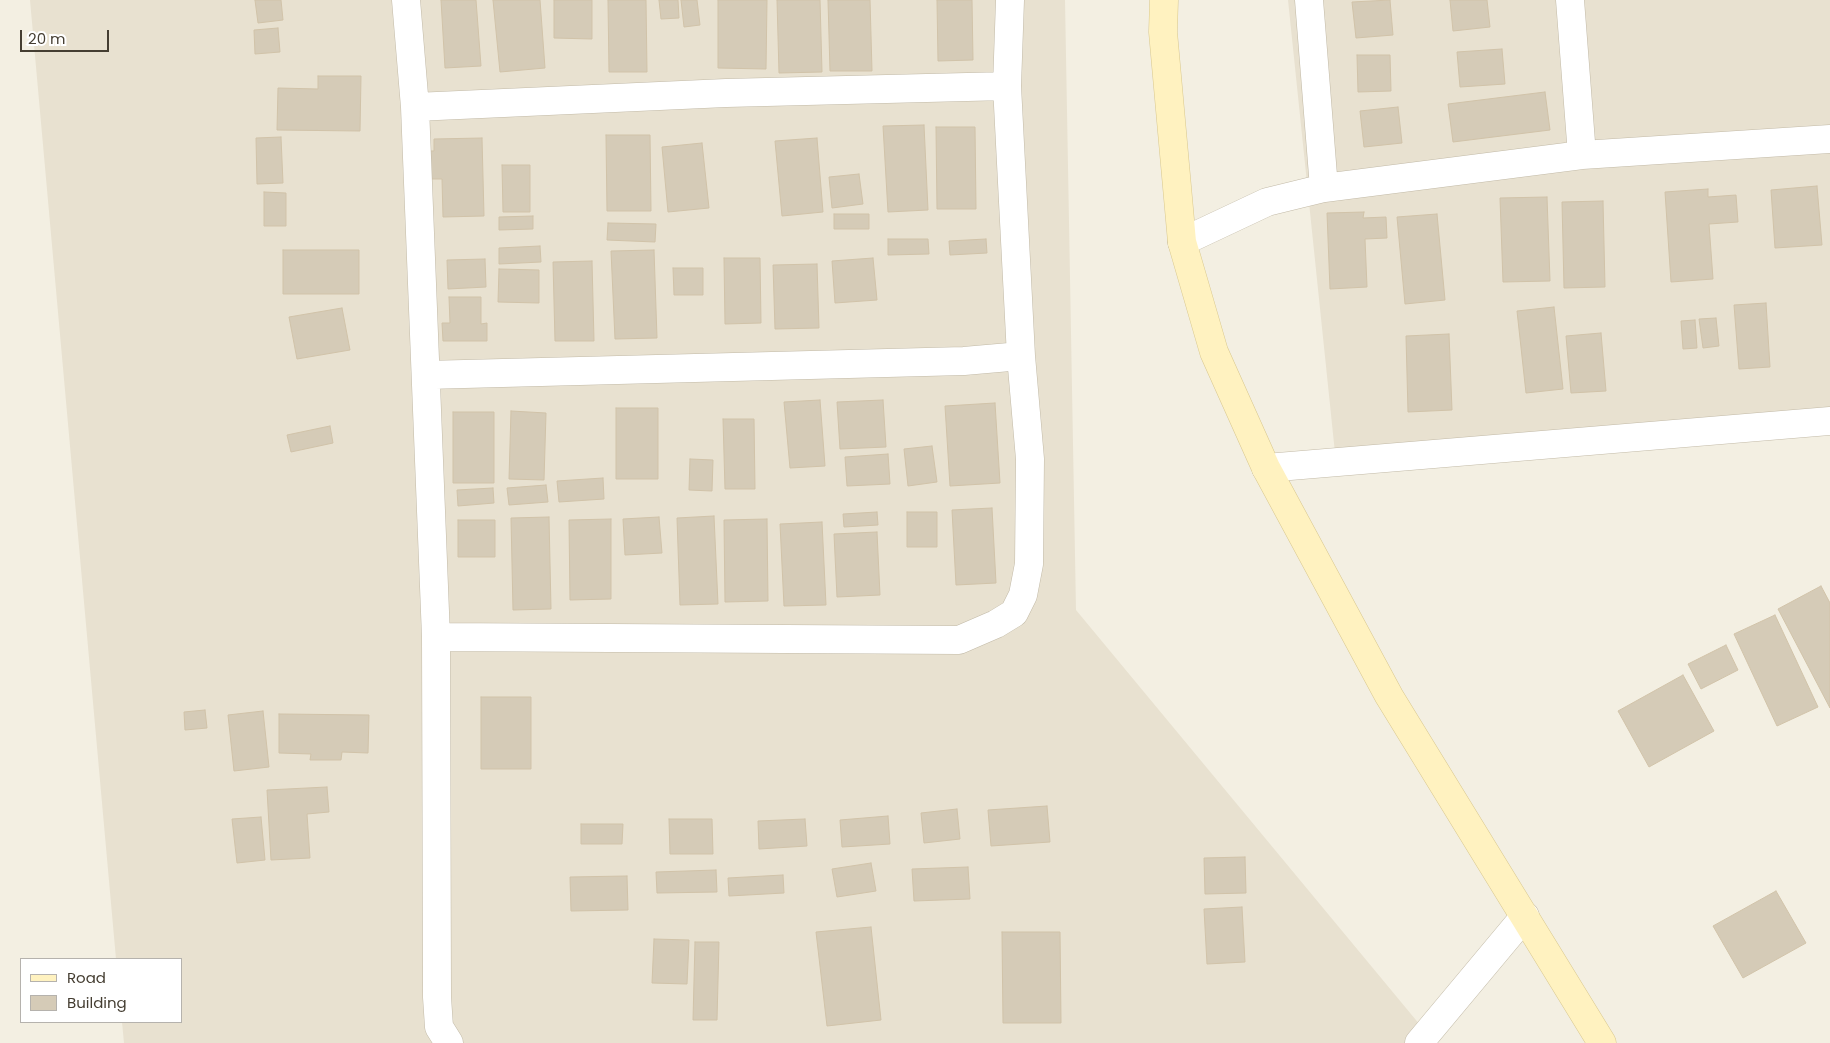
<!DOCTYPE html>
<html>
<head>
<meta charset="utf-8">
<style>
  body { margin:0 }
  #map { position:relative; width:1830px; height:1043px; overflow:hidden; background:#f3efe2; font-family:Poppins,sans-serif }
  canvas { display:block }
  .legend { position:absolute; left:20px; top:958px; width:162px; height:65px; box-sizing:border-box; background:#fff; border:1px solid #b5b2ad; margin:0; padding:6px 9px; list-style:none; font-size:15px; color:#453e32 }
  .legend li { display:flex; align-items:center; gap:10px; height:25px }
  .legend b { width:25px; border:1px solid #b5b2ad }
  .scale { position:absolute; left:20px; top:30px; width:89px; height:22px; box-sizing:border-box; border:2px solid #453e32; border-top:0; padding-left:6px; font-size:15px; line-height:18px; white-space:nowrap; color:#453e32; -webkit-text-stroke:4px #fff; paint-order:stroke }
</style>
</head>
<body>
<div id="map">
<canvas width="1830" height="1043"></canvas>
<ul class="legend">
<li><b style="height:6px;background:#fff2c0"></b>Road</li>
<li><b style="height:14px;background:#d5cbb7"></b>Building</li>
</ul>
<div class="scale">20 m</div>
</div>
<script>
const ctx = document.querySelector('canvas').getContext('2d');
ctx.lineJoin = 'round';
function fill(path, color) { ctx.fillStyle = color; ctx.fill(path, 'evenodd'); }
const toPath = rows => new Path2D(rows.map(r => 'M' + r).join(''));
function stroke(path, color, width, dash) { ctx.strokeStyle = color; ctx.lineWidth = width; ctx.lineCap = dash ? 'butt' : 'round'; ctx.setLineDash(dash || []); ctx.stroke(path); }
const residential = toPath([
  [30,0,1065,0,1076,610,1435,1043,124,1043,122,1022,181,1022,181,959,116,959],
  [1288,0,1830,0,1830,416,1335,453]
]);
const building = toPath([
  [255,0,281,0,283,20,258,23,255,0],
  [441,0,476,0,481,66,445,68,441,0],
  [493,0,540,0,545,68,500,72,493,0],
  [554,0,592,0,592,39,554,38,554,0],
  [608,0,646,0,647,72,609,72,608,0],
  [659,0,678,0,679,18,661,19,659,0],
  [681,0,697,0,700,25,684,27,681,0],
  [718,0,767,0,766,69,718,68,718,0],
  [777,0,820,0,822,72,779,73,777,0],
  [828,0,870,0,872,71,830,71,828,0],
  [937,0,972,0,973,60,938,61,937,0],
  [1390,0,1393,35,1356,38,1352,2,1390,0],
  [1450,0,1487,0,1490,27,1453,31,1450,0],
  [278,28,280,52,255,54,254,30,278,28],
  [1502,49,1505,84,1460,87,1457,52,1502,49],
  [1357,55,1390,55,1391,91,1358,92,1357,55],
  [318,76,361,76,360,131,277,130,278,88,318,89,318,76],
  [1545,92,1550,130,1453,142,1448,104,1545,92],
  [1398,107,1402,143,1364,147,1360,111,1398,107],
  [924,125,928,210,888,212,883,126,924,125],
  [936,127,975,127,976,209,937,209,936,127],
  [606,135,650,135,651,211,607,211,606,135],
  [281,137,283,183,257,184,256,138,281,137],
  [482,138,484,216,443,217,442,179,427,179,426,151,434,151,434,139,482,138],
  [817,138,823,212,782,216,775,141,817,138],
  [702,143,709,208,668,212,662,147,702,143],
  [502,165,530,165,530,212,503,212,502,165],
  [859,174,863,204,832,208,829,177,859,174],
  [1817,186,1822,245,1775,248,1771,190,1817,186],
  [1708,189,1708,197,1736,195,1738,222,1709,224,1713,279,1671,282,1665,192,1708,189],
  [264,192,286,193,286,226,264,226,264,192],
  [1547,197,1550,281,1503,282,1500,198,1547,197],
  [1603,201,1605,287,1564,288,1562,202,1603,201],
  [1364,212,1363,218,1386,217,1387,238,1365,239,1367,287,1330,289,1327,213,1364,212],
  [834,214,869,214,869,229,834,229,834,214],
  [1437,214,1445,300,1405,304,1397,217,1437,214],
  [533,216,533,229,499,230,499,217,533,216],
  [608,223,656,224,655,242,607,240,608,223],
  [888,239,928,239,929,254,888,255,888,239],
  [986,239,987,253,950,255,949,241,986,239],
  [540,246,541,262,499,264,499,248,540,246],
  [283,250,359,250,359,294,283,294,283,250],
  [654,250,657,338,615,339,611,251,654,250],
  [724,258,760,258,761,323,725,324,724,258],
  [873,258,877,300,835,303,832,261,873,258],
  [485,259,486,287,448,289,447,260,485,259],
  [592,261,594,341,555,341,553,262,592,261],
  [817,264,819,328,775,329,773,265,817,264],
  [673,268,703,268,703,295,674,295,673,268],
  [499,269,539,270,539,303,498,302,499,269],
  [449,297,481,297,481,324,487,323,487,341,443,341,442,323,450,323,449,297],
  [1766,303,1770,367,1739,369,1734,305,1766,303],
  [1554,307,1563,389,1526,393,1517,311,1554,307],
  [342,308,350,350,297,359,289,317,342,308],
  [1716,318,1719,346,1703,348,1699,319,1716,318],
  [1695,320,1697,348,1683,349,1681,321,1695,320],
  [1601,333,1606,391,1571,393,1566,336,1601,333],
  [1449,334,1452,410,1408,412,1406,336,1449,334],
  [820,400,825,466,790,468,784,402,820,400],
  [883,400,886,447,840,449,837,402,883,400],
  [995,403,1000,483,950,486,945,406,995,403],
  [616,408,658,408,658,479,616,479,616,408],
  [511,411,546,413,544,480,509,479,511,411],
  [453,412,494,412,494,483,453,483,453,412],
  [723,419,754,419,755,489,725,489,723,419],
  [330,426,333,443,291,452,287,435,330,426],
  [932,446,937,482,908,486,904,449,932,446],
  [888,454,890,484,847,486,845,457,888,454],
  [690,459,713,460,712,491,689,490,690,459],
  [603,478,604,499,559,502,557,481,603,478],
  [546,485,548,502,509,505,507,488,546,485],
  [493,488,494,503,458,506,457,490,493,488],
  [992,508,996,583,956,585,952,510,992,508],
  [877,512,878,525,844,527,843,514,877,512],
  [907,512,937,512,937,547,907,547,907,512],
  [714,516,718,604,680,605,677,518,714,516],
  [549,517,551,609,513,610,511,518,549,517],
  [659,517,662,553,625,555,623,519,659,517],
  [611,519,611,599,570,600,569,520,611,519],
  [767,519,768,601,725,602,724,520,767,519],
  [458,520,495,520,495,557,458,557,458,520],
  [822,522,826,605,784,606,780,524,822,522],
  [877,532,880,595,837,597,834,534,877,532],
  [1821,586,1830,603,1830,708,1778,609,1821,586],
  [1775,615,1818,707,1777,726,1734,634,1775,615],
  [1726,645,1738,670,1701,689,1688,664,1726,645],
  [1683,675,1714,731,1649,767,1618,711,1683,675],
  [481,697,531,697,531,769,481,769,481,697],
  [205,710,207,728,185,730,184,712,205,710],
  [263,711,269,767,234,771,228,715,263,711],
  [279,714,369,715,368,753,342,752,341,760,310,760,311,754,279,753,279,714],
  [327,787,329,812,307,814,310,858,271,860,267,790,327,787],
  [1047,806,1050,842,991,846,988,810,1047,806],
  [957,809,960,839,924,843,921,813,957,809],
  [888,816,890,844,842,847,840,820,888,816],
  [261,817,265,860,237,863,232,819,261,817],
  [669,819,712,819,713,854,670,854,669,819],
  [805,819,807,846,759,849,758,821,805,819],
  [581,824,623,824,622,844,581,844,581,824],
  [1245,857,1246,893,1205,894,1204,858,1245,857],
  [871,863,876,891,837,897,832,869,871,863],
  [968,867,970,899,914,901,912,869,968,867],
  [716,870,717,892,657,893,656,872,716,870],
  [783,875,784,893,729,896,728,878,783,875],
  [627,876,628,910,571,911,570,877,627,876],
  [1776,891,1806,943,1743,978,1713,926,1776,891],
  [1242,907,1245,962,1207,964,1204,909,1242,907],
  [871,927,881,1020,827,1026,816,932,871,927],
  [1002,932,1060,932,1061,1023,1003,1023,1002,932],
  [654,939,689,940,687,984,652,983,654,939],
  [695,942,719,942,717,1020,693,1020,695,942]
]);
const street = toPath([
  [406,0,415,107,436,637,437,997,439,1027,449,1043],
  [1309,0,1324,188],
  [1570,0,1582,155],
  [415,107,726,93,1007,86],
  [1182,242,1267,202,1324,188,1582,155,1830,139],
  [426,375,964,361,1021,356],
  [1266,468,1830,421],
  [436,637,959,640,996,624,1014,613,1023,595,1029,564,1030,459,1021,356,1007,86,1010,0],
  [1419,1043,1525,916]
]);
const secondary = toPath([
  [1164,0,1163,32,1182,242,1214,352,1266,468,1389,696,1602,1043]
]);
fill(residential, '#e8e1d0');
fill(building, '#d5cbb7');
stroke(building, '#d1c3a9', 1);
stroke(street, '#c2baa7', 29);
stroke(secondary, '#d8c78d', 29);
stroke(street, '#fff', 28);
stroke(secondary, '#fff2c0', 28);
</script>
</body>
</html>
